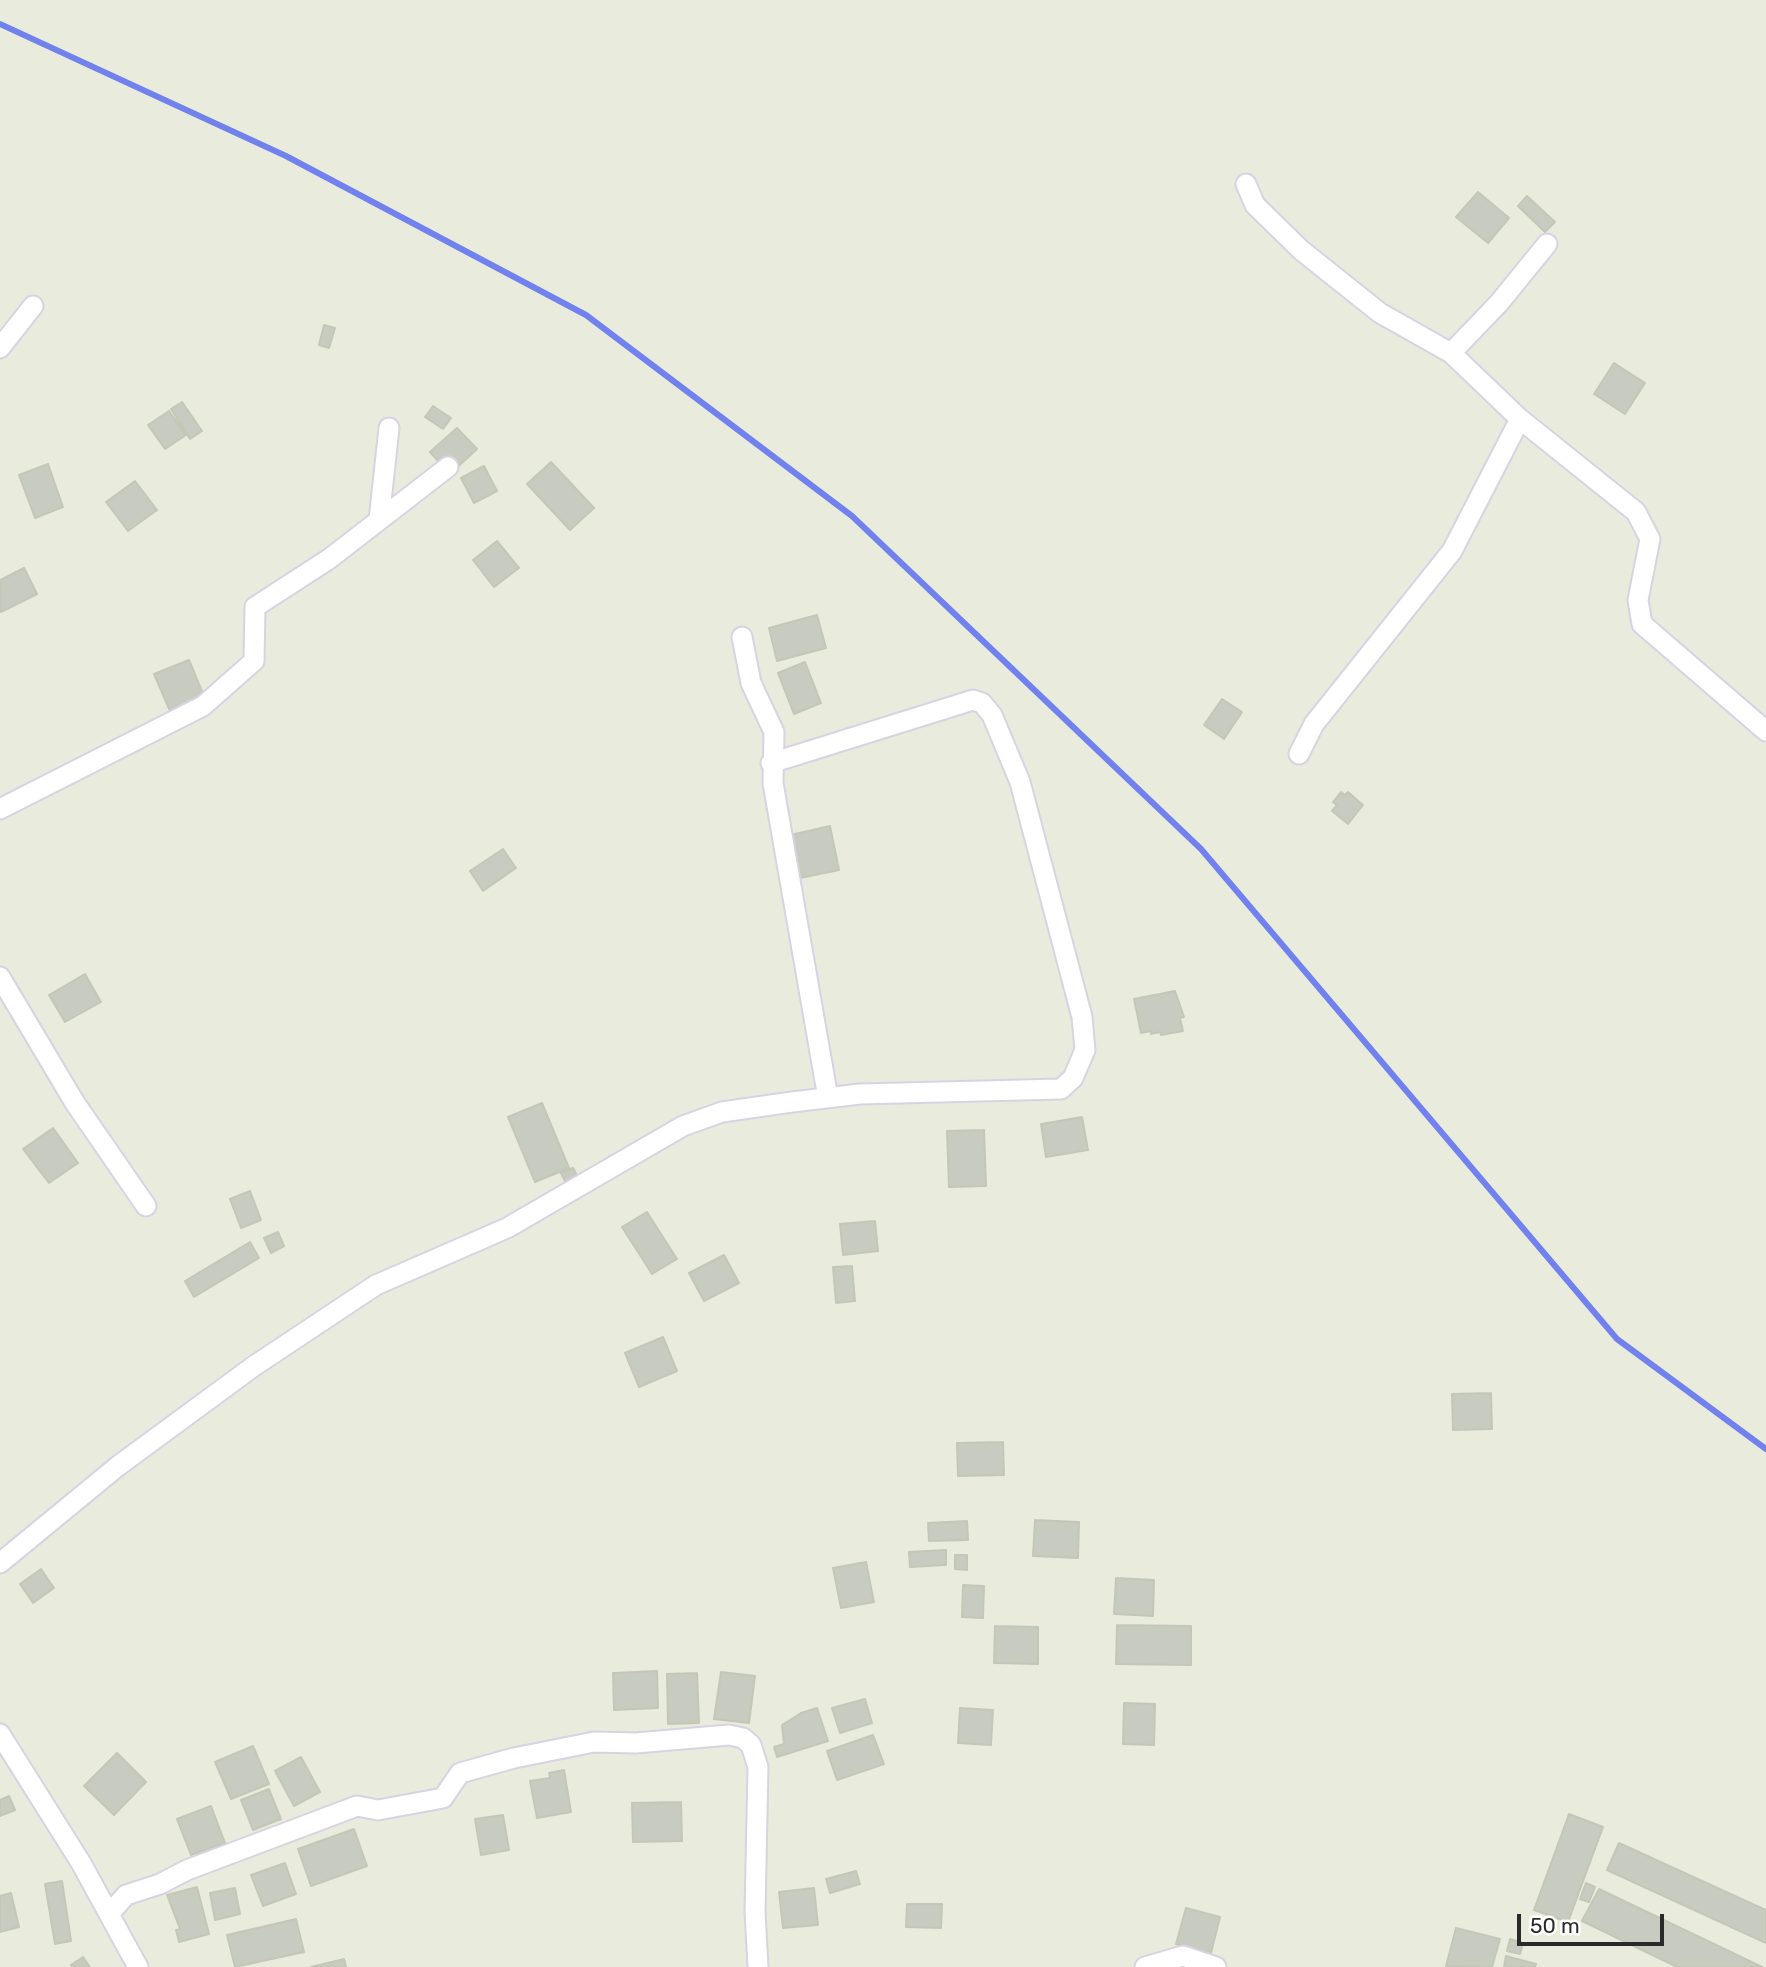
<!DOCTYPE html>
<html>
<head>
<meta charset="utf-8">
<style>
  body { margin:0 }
  #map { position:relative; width:1766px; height:1967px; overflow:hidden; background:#e9ecdd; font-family:Rubik,sans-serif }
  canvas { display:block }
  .scale { position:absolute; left:1517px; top:1914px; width:147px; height:32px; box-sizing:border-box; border:4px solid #2a2a2a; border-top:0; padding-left:9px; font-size:21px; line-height:24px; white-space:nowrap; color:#2a2a2a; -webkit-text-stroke:5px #fff; paint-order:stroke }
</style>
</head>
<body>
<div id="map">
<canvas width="1766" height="1967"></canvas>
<div class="scale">50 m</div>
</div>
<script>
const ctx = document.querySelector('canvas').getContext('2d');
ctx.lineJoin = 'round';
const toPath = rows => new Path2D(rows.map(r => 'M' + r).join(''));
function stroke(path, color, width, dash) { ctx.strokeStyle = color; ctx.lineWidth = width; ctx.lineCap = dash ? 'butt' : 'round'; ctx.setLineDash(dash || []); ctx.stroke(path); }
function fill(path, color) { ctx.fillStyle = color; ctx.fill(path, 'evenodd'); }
const stream = toPath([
  [0,24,286,156,586,315,852,516,1201,849,1617,1339,1766,1449]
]);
const building = toPath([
  [1478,192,1509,218,1488,243,1456,217,1478,192],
  [1527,196,1555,222,1545,232,1518,206,1527,196],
  [324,325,335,328,329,348,319,345,324,325],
  [1614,363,1645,383,1625,414,1594,394,1614,363],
  [182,402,202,431,190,439,171,409,182,402],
  [433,406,451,418,443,429,425,417,433,406],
  [169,411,186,435,165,449,148,425,169,411],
  [457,428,477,449,450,474,430,452,457,428],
  [551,462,594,508,570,530,527,484,551,462],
  [48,464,63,507,35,518,19,475,48,464],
  [484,466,497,491,474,503,461,478,484,466],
  [135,481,157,510,128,531,106,502,135,481],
  [497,541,519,568,494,587,473,560,497,541],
  [24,568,37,594,1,612,0,580,24,568],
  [817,615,826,648,777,661,769,628,817,615],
  [189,660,204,696,170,711,154,674,189,660],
  [805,662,821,703,794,714,778,673,805,662],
  [1222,699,1242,712,1224,739,1204,725,1222,699],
  [1341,792,1345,795,1348,792,1363,805,1348,824,1332,811,1337,805,1333,802,1341,792],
  [830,826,839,870,795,879,786,836,830,826],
  [503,849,516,868,483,891,470,871,503,849],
  [85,974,101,1002,65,1022,49,995,85,974],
  [1175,991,1184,1017,1180,1018,1183,1031,1161,1035,1160,1032,1151,1034,1151,1031,1141,1033,1134,999,1175,991],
  [542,1103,569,1168,535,1182,508,1117,542,1103],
  [1082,1117,1088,1150,1046,1157,1041,1124,1082,1117],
  [53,1128,78,1163,49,1183,23,1149,53,1128],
  [984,1130,986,1186,949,1187,947,1131,984,1130],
  [573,1168,579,1179,567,1185,561,1173,573,1168],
  [250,1191,261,1220,241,1228,230,1199,250,1191],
  [647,1212,677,1259,652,1274,622,1227,647,1212],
  [875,1221,878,1251,843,1255,840,1224,875,1221],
  [278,1232,284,1246,271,1253,264,1238,278,1232],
  [250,1242,259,1258,194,1297,185,1281,250,1242],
  [724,1255,739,1283,704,1301,689,1273,724,1255],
  [852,1266,855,1301,836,1303,833,1267,852,1266],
  [663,1337,677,1371,639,1387,625,1353,663,1337],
  [1491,1393,1492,1429,1453,1430,1452,1394,1491,1393],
  [1003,1442,1004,1475,958,1476,957,1443,1003,1442],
  [1035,1520,1079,1522,1078,1558,1033,1556,1035,1520],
  [967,1521,968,1540,929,1541,928,1523,967,1521],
  [946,1550,946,1565,910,1567,909,1552,946,1550],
  [955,1555,967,1555,967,1570,955,1569,955,1555],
  [866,1562,874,1602,841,1608,833,1568,866,1562],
  [41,1569,54,1588,33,1603,20,1584,41,1569],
  [1116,1578,1154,1580,1153,1616,1114,1614,1116,1578],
  [963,1585,984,1586,983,1618,962,1617,963,1585],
  [1117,1625,1191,1626,1191,1665,1116,1664,1117,1625],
  [995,1626,1038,1627,1038,1664,994,1663,995,1626],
  [657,1671,658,1708,614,1710,613,1673,657,1671],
  [721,1672,755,1676,749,1723,714,1719,721,1672],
  [697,1673,699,1723,668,1724,667,1674,697,1673],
  [865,1699,872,1723,840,1733,832,1708,865,1699],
  [1124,1703,1155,1704,1154,1745,1123,1744,1124,1703],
  [817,1708,828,1741,777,1757,774,1747,784,1744,782,1725,801,1713,817,1708],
  [960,1708,993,1710,991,1745,958,1743,960,1708],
  [873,1735,884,1764,837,1780,827,1751,873,1735],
  [253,1746,269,1784,231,1799,215,1762,253,1746],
  [117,1753,146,1782,114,1815,84,1786,117,1753],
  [301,1757,320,1792,294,1806,275,1771,301,1757],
  [564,1770,571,1812,537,1818,530,1781,550,1778,549,1773,564,1770],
  [269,1789,281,1819,253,1830,241,1800,269,1789],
  [9,1796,15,1810,0,1816,0,1800,9,1796],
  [681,1802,682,1841,633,1842,632,1803,681,1802],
  [211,1806,225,1843,191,1855,177,1819,211,1806],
  [1569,1814,1603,1827,1568,1922,1534,1910,1569,1814],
  [503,1815,509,1850,481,1855,475,1819,503,1815],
  [354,1829,367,1866,311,1886,298,1849,354,1829],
  [1619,1843,1766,1910,1766,1943,1607,1870,1619,1843],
  [285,1863,296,1894,263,1906,251,1875,285,1863],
  [856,1871,860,1884,830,1893,826,1879,856,1871],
  [62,1881,71,1941,55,1944,45,1884,62,1881],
  [1586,1883,1595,1887,1589,1902,1580,1899,1586,1883],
  [197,1887,209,1934,179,1942,176,1930,180,1929,167,1895,197,1887],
  [235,1888,240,1914,215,1920,210,1893,235,1888],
  [814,1888,818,1925,783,1928,779,1892,814,1888],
  [1599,1889,1762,1967,1677,1967,1582,1921,1599,1889],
  [11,1893,19,1927,0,1932,0,1896,11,1893],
  [907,1904,942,1904,941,1928,906,1927,907,1904],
  [1186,1908,1220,1917,1211,1953,1176,1944,1186,1908],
  [296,1919,304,1952,235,1967,227,1935,296,1919],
  [1456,1928,1500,1939,1492,1967,1446,1966,1456,1928],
  [1510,1939,1523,1943,1520,1954,1507,1951,1510,1939],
  [1506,1956,1536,1964,1535,1967,1504,1967,1506,1956],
  [83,1957,90,1967,72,1967,71,1965,83,1957],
  [344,1959,346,1967,311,1967,344,1959]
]);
const street = toPath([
  [1246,184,1255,205,1301,250,1380,313,1451,353,1520,419,1636,512,1650,539,1638,600,1642,624,1766,731],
  [0,348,33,306],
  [1451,353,1499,303,1547,244],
  [379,520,389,428],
  [742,637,751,683,774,732,773,783,828,1098],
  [1299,754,1314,724,1452,551,1520,419],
  [0,809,203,706,254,661,255,607,329,559,448,467],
  [0,977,75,1103,146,1206],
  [0,1563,118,1466,254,1366,376,1285,507,1228,683,1126,722,1112,792,1102,860,1094,1061,1089,1073,1078,1085,1050,1082,1017,1020,782,992,715,982,703,973,700,771,763],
  [0,1734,81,1863,138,1967],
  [109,1914,126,1895,160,1884,187,1870,357,1806,378,1810,443,1798,460,1773,514,1758,594,1742,636,1743,729,1735,743,1738,751,1745,758,1767,755,1912,758,1967],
  [1145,1967,1183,1956,1216,1967]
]);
stroke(stream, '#7181ed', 6);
fill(building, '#c8cbbf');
stroke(building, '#c3c8b6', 2);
stroke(street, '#d9d2e3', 23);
stroke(street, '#fff', 19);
</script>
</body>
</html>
